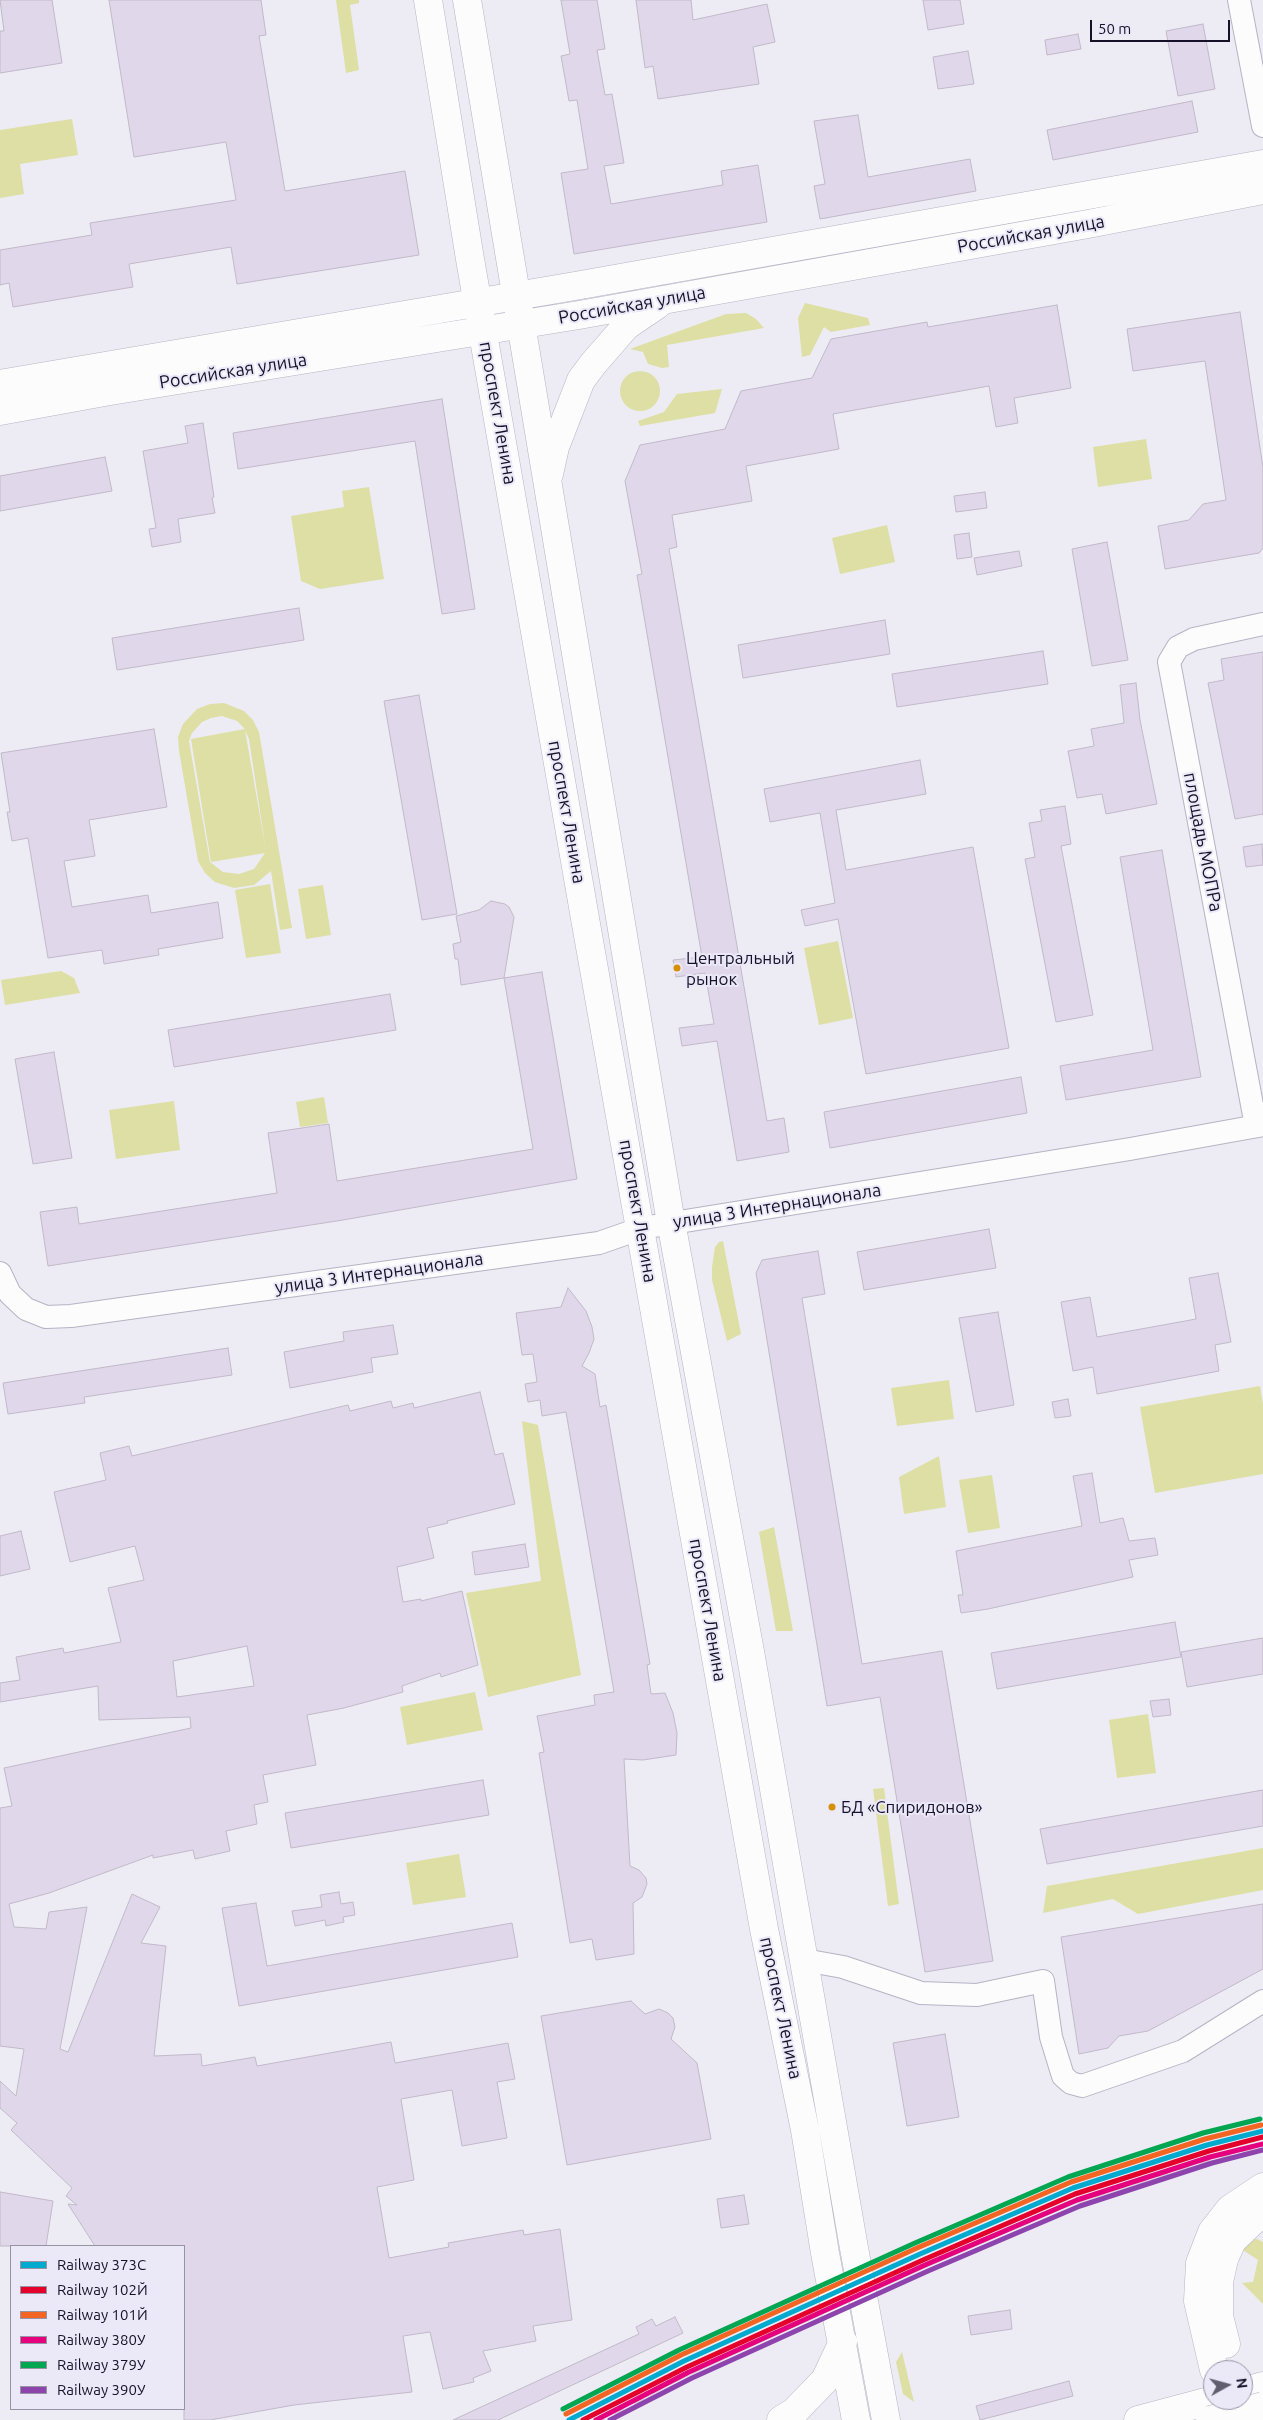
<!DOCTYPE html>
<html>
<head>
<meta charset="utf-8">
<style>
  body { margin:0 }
  #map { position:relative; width:1263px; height:2420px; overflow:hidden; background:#edecf4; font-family:Ubuntu,sans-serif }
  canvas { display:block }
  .legend { position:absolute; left:10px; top:2245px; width:175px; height:165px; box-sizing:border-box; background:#ebe9f7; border:1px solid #9693a5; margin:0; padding:6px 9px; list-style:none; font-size:15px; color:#161129 }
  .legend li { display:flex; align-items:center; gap:10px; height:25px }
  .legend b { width:25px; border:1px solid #9693a5 }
  .north { position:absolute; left:1203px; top:2360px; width:50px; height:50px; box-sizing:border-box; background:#ebe9f7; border:1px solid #9693a5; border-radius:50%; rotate:83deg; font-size:14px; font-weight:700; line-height:20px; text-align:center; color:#161129 }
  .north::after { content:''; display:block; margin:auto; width:18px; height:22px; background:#615e70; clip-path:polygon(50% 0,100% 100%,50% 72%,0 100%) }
  .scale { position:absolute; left:1090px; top:20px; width:140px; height:22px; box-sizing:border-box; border:2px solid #161129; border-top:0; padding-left:6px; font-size:15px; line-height:18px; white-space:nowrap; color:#161129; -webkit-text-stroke:4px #ebe9f7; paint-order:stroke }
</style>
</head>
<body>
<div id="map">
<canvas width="1263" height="2420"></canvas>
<ul class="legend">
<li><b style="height:6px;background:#00a9ce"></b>Railway 373C</li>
<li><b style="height:6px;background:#e4002b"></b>Railway 102Й</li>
<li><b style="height:6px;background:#f26522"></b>Railway 101Й</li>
<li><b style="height:6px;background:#e5007d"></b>Railway 380У</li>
<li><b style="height:6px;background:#00a651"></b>Railway 379У</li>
<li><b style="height:6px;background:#8e44ad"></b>Railway 390У</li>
</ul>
<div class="north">N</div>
<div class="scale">50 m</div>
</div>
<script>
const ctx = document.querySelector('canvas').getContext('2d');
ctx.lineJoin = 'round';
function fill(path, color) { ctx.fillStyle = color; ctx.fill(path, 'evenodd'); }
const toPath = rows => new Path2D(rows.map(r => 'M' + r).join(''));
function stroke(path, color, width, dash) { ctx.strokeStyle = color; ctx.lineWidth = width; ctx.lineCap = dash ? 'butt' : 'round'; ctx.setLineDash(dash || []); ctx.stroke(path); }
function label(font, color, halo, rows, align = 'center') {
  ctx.font = font + ' Ubuntu,sans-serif'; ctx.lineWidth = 4; ctx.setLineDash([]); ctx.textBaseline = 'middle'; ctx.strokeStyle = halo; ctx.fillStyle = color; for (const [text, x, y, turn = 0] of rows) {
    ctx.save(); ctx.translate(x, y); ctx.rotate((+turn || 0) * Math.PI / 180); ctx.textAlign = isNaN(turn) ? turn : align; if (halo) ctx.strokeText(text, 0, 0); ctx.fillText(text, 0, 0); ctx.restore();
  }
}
const green = toPath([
  [336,0,359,0,359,3,350,5,359,70,346,73],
  [72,119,78,155,20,164,24,194,0,198,0,130],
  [805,303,868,318,870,325,831,332,824,327,810,355,802,357,798,318],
  [746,313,756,319,764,328,667,345,669,367,662,368,648,364,643,352,630,349,726,314],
  '620 391a20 20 0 1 1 40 0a20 20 0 1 1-40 0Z',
  [722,389,715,413,640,426,638,421,664,412,677,394],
  [1146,439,1152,479,1098,487,1093,447],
  [369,487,384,579,320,589,301,581,291,516,344,507,342,491],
  [887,525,895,562,840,574,832,538],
  [224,703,244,711,253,720,259,732,292,928,280,930,271,871,254,885,234,888,215,882,205,873,198,861,179,751,178,737,183,724,197,709,210,704],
  [222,716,237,721,245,729,191,739,211,862,265,853,254,869,239,874,223,872,210,862,189,741,192,733,202,722,211,718],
  [245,730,249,739,266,851],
  [270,884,281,953,246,958,235,890],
  [323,885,331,935,306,939,298,889],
  [838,941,853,1018,819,1025,804,948],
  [61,971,74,978,80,993,5,1005,1,980],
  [324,1097,328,1123,300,1127,296,1102],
  [174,1101,180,1150,116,1159,109,1110],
  [723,1241,741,1334,727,1341,712,1280,712,1267,715,1247,719,1242],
  [949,1380,954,1419,897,1426,891,1388],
  [1260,1386,1263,1405,1263,1474,1155,1493,1140,1407],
  [522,1421,538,1425,581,1675,488,1697,466,1593,541,1581],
  [939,1456,946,1507,904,1514,899,1477],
  [992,1475,1000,1528,968,1533,959,1480],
  [774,1527,793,1631,776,1631,759,1532],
  [475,1692,483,1730,407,1745,400,1707],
  [1148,1714,1156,1773,1117,1778,1109,1720],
  [884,1788,899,1904,888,1906,873,1789],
  [1263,1848,1263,1890,1138,1914,1113,1899,1043,1913,1047,1886],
  [459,1854,466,1897,413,1905,406,1863],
  [1257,2239,1263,2242,1263,2304,1242,2283,1253,2282,1258,2260,1243,2250,1246,2240],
  [902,2352,914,2402,903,2394,896,2362]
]);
const building = toPath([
  [0,0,52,0,62,63,0,73,0,31,4,31,0,0],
  [109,0,261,0,266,35,259,36,285,191,405,171,419,255,237,284,231,247,129,264,133,287,13,307,9,283,0,285,0,250,92,235,90,223,236,200,226,142,134,157,109,0],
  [561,0,597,0,605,49,597,50,605,95,612,94,624,163,604,166,611,204,723,185,721,171,758,165,767,222,574,254,561,173,588,169,577,100,569,101,561,56,570,54,561,0],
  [636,0,691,0,693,20,767,4,775,42,753,47,759,84,658,99,653,66,645,68,636,0],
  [923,0,960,0,964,24,928,30,923,0],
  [1203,24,1215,89,1178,96,1166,31,1203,24],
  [1078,34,1081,49,1047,55,1045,40,1078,34],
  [968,51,974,84,938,89,933,57,968,51],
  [1192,101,1198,132,1053,160,1047,130,1192,101],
  [858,115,868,177,970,159,976,191,820,219,814,186,825,184,814,121,858,115],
  [1057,305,1071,388,1014,398,1018,423,996,427,989,386,833,414,839,449,746,466,752,501,672,515,677,547,669,549,767,1121,784,1118,789,1152,737,1161,717,1041,682,1046,679,1028,714,1024,705,973,676,977,673,960,702,957,637,575,642,574,625,481,640,445,725,429,741,391,812,378,831,339,927,322,928,327,1057,305],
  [1240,312,1263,468,1263,548,1259,553,1165,569,1158,526,1189,520,1203,504,1226,500,1205,361,1133,371,1127,329,1240,312],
  [442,399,475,609,442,614,415,441,238,469,233,433,442,399],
  [203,423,214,497,212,498,215,513,178,519,181,542,152,547,149,529,156,528,143,451,188,443,185,426,203,423],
  [105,457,112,491,0,511,0,476,105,457],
  [985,492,987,508,956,512,954,496,985,492],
  [969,533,972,557,957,559,954,535,969,533],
  [1107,542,1128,660,1092,666,1072,549,1107,542],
  [1019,551,1022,566,977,575,974,558,1019,551],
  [299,608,304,640,117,670,112,638,299,608],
  [885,620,890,654,743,678,738,645,885,620],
  [1043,651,1048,684,897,707,892,674,1043,651],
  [1263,652,1263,814,1235,819,1208,683,1224,680,1221,659,1263,652],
  [1136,683,1140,720,1157,804,1106,814,1102,794,1077,798,1068,751,1094,746,1091,729,1124,723,1120,685,1136,683],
  [419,695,457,914,422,920,384,701,419,695],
  [154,729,167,807,89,820,95,856,64,861,72,907,148,895,151,913,218,902,223,938,158,949,159,955,104,964,102,950,48,958,28,838,12,841,7,812,10,812,1,753,154,729],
  [920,760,926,794,836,810,846,870,973,847,1009,1048,866,1074,838,919,805,926,801,910,835,903,820,813,770,822,764,789,920,760],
  [1065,806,1071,844,1061,846,1093,1015,1056,1022,1025,859,1035,857,1029,823,1042,821,1040,810,1065,806],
  [1262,844,1263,865,1246,867,1243,847,1262,844],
  [1162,850,1201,1077,1066,1100,1060,1066,1153,1050,1120,857,1162,850],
  [491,901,505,904,509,907,514,917,504,978,461,985,458,959,455,959,453,944,461,942,456,916,479,910,491,901],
  [542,972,577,1179,343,1220,48,1266,40,1212,77,1207,79,1224,277,1193,268,1133,329,1124,337,1181,533,1149,504,978,542,972],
  [390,994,396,1030,174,1067,168,1030,390,994],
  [54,1052,72,1158,33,1164,15,1059,54,1052],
  [1021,1077,1027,1113,830,1148,824,1112,1021,1077],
  [989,1229,996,1268,864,1290,857,1252,989,1229],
  [818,1251,825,1294,802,1298,862,1664,942,1651,993,1961,925,1972,880,1697,827,1706,756,1273,762,1260,818,1251],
  [1218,1273,1231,1342,1215,1345,1219,1371,1097,1394,1093,1367,1073,1371,1061,1302,1090,1297,1097,1337,1196,1319,1189,1278,1218,1273],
  [568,1288,586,1311,592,1327,594,1339,589,1353,582,1366,595,1374,600,1407,606,1405,650,1664,647,1665,651,1694,665,1693,673,1713,677,1733,676,1755,643,1760,624,1759,630,1866,639,1870,646,1878,647,1884,642,1897,633,1903,634,1954,596,1960,592,1939,570,1943,539,1753,544,1752,537,1716,595,1705,594,1695,614,1692,566,1412,542,1416,540,1400,528,1402,525,1384,537,1382,533,1354,522,1355,516,1313,561,1307,568,1288],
  [998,1312,1014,1405,976,1412,959,1318,998,1312],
  [393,1325,398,1354,371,1358,373,1372,290,1388,284,1352,344,1341,343,1332,393,1325],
  [228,1348,232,1375,84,1397,85,1403,8,1414,3,1383,228,1348],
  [480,1392,495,1455,503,1453,515,1504,447,1521,448,1523,427,1528,434,1558,397,1567,403,1602,421,1599,421,1601,462,1591,478,1665,441,1677,440,1673,402,1686,403,1692,344,1708,307,1715,316,1765,263,1775,268,1802,254,1805,257,1824,226,1831,230,1851,195,1859,193,1850,153,1858,153,1855,49,1893,9,1904,14,1927,46,1929,49,1912,87,1907,60,2049,68,2052,132,1894,160,1907,141,1943,166,1946,154,2056,201,2054,202,2066,255,2057,257,2066,391,2042,395,2063,508,2043,515,2079,497,2082,507,2138,462,2146,452,2090,401,2099,414,2180,377,2187,389,2258,449,2247,448,2243,523,2230,524,2235,560,2229,572,2320,533,2326,536,2341,483,2351,491,2371,473,2378,474,2382,443,2389,430,2332,403,2336,412,2392,294,2405,210,2420,184,2420,184,2246,95,2246,68,2204,77,2205,66,2196,72,2188,11,2130,17,2123,0,2108,0,2081,16,2096,24,2049,0,2046,0,1808,12,1806,4,1768,191,1728,190,1717,99,1720,98,1686,0,1702,0,1683,20,1680,16,1657,63,1648,64,1653,121,1642,108,1588,144,1580,135,1546,70,1562,54,1492,106,1480,100,1453,129,1446,132,1456,348,1405,350,1411,391,1401,393,1408,413,1403,414,1408,480,1392],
  [247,1646,254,1686,177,1697,173,1661,247,1646],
  [1068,1399,1071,1416,1055,1418,1052,1402,1068,1399],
  [1092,1473,1100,1523,1123,1518,1129,1541,1155,1538,1158,1555,1129,1560,1133,1577,988,1609,961,1613,958,1595,963,1595,956,1551,1082,1526,1073,1476,1092,1473],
  [21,1531,30,1569,0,1576,0,1536,21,1531],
  [525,1544,529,1567,475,1575,472,1552,525,1544],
  [1175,1622,1181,1657,997,1689,991,1653,1175,1622],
  [1263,1638,1263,1674,1187,1687,1181,1652,1263,1638],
  [1169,1699,1171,1715,1153,1717,1150,1701,1169,1699],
  [483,1780,489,1815,291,1848,285,1813,483,1780],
  [1263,1790,1263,1826,1047,1864,1040,1829,1263,1790],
  [339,1892,341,1904,353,1902,355,1915,343,1917,344,1922,326,1926,325,1920,295,1926,292,1911,322,1907,320,1895,339,1892],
  [256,1903,267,1966,512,1923,518,1957,239,2006,222,1908,256,1903],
  [1263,1904,1263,1969,1148,2031,1119,2036,1108,2048,1079,2054,1061,1937,1263,1904],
  [631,2001,645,2014,659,2009,668,2013,673,2018,675,2027,671,2039,697,2063,711,2139,567,2165,541,2016,631,2001],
  [945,2034,959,2117,907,2126,893,2043,945,2034],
  [0,2192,53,2201,46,2246,0,2246,0,2192],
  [744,2195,749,2224,721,2228,717,2199,744,2195],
  [1010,2310,1012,2329,971,2335,968,2316,1010,2310],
  [675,2317,683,2333,498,2420,453,2420,639,2334,636,2327,652,2319,656,2326,675,2317],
  [1069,2381,1073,2396,980,2420,976,2406,1069,2381]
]);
const minor = toPath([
  [1239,0,1263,126],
  [1256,1126,1169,662,1178,647,1194,639,1263,624],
  [0,1273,10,1294,26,1309,46,1317,71,1316,599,1243,642,1228,1130,1149,1263,1125],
  [804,1960,843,1967,921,1993,977,1995,1043,1981,1051,2037,1063,2076,1071,2083,1082,2086,1183,2051,1263,2001]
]);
const major = toPath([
  [428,0,470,259,586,924,764,1929,805,2130,825,2253,856,2420],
  [467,0,669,1211,751,1657,854,2248,886,2420],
  [0,384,575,286,1263,164],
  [0,411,110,391,579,315,1088,224,1263,190],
  [549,474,555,447,581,380,593,364,626,326,657,305],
  [1226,2344,1219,2316,1219,2282,1224,2259,1232,2241,1263,2211],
  [1214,2370,1198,2301,1200,2263,1212,2232,1230,2209,1263,2187],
  [1243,2392,1263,2386],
  [781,2420,794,2412,825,2380,843,2342],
  [1138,2420,1213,2400]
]);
const rail = toPath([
  [605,2420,668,2383,727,2355,923,2266,1070,2203,1187,2166,1263,2145]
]);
const majorBridge = toPath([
  [1210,2420,1263,2406]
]);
const rail1 = toPath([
  [569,2420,684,2361,920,2254,1073,2188,1207,2145,1263,2131]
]);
const rail2 = toPath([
  [583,2420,687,2367,923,2260,1075,2194,1209,2151,1263,2137]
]);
const rail3 = toPath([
  [566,2414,681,2355,917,2248,1071,2182,1205,2139,1261,2125]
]);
const rail4 = toPath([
  [596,2420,689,2372,925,2265,1077,2200,1210,2157,1263,2144]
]);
const rail5 = toPath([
  [563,2409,679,2350,915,2243,1068,2177,1203,2133,1260,2119]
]);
const rail6 = toPath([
  [610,2420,692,2378,928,2271,1080,2206,1212,2163,1263,2150]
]);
const markers = [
  [677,968,4.5,"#d59006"],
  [832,1807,4.5,"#d59006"]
];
const busNames = [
  ["Центральный",686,958],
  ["рынок",686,979],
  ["БД «Спиридонов»",841,1807]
];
const streetNames = [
  ["Российская улица",1031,234,-10],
  ["Российская улица",632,305,-10],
  ["Российская улица",233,371,-9],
  ["проспект Ленина",498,413,80],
  ["проспект Ленина",567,812,80],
  ["площадь МОПРа",1203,842,79],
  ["улица 3 Интернационала",777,1206,-9],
  ["проспект Ленина",638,1211,80],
  ["улица 3 Интернационала",379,1273,-8],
  ["проспект Ленина",708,1610,80],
  ["проспект Ленина",781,2008,78]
];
fill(green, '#dddfa4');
fill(building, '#e0d8ea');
stroke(building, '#c0b9c8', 1);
stroke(minor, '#b6b3c4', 24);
stroke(major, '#b6b3c4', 29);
stroke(minor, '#fcfcfd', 22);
stroke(major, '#fcfcfd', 28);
stroke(rail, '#d5d4d8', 5.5);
stroke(rail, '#ebe9f7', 4, [11]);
stroke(majorBridge, '#b6b3c4', 29, []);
stroke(majorBridge, '#fcfcfd', 28);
stroke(rail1, '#00a9ce', 5);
stroke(rail2, '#e4002b', 5);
stroke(rail3, '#f26522', 5);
stroke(rail4, '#e5007d', 5);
stroke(rail5, '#00a651', 5);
stroke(rail6, '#8e44ad', 5);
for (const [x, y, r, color] of markers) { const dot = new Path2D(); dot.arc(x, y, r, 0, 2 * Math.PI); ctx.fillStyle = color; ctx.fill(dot); stroke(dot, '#ebe9f7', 2); }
label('17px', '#161129', '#ebe9f7', busNames, 'left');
label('18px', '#161129', '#ebe9f7', streetNames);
</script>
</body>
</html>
